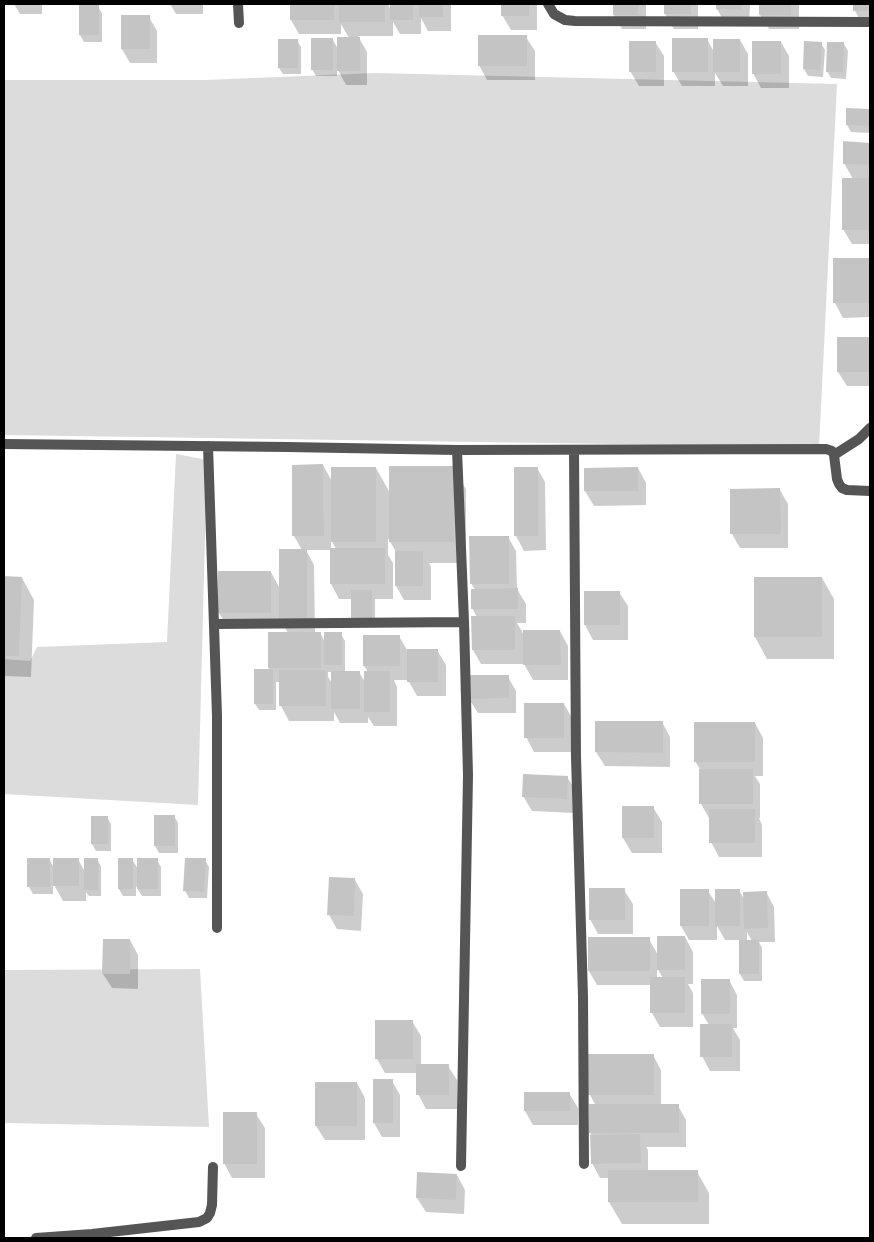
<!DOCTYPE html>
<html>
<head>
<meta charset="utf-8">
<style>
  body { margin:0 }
  #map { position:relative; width:874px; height:1242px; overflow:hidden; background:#fff; font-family:"Source Sans 3",sans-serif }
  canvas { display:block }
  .frame { position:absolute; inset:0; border:5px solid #000; pointer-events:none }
</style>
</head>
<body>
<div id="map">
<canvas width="874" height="1242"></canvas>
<div class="frame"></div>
</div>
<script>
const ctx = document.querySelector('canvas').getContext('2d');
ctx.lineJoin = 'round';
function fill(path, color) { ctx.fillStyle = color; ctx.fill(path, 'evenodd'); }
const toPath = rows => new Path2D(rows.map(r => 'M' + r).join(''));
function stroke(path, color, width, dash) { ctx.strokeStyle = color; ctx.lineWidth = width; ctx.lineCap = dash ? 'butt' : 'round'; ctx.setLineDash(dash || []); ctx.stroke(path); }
const green = toPath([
  [375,73,837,84,819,447,4,435,4,80,205,80],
  [176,454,207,460,198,805,4,794,4,659,30,661,37,647,167,642],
  [200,969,209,1127,4,1123,4,970]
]);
const shadow = toPath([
  [14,4,42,4,42,14,20,14],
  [170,4,203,4,203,14,176,14],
  [291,4,388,4,391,10,391,4,451,4,451,31,428,31,421,18,421,34,400,34,393,22,393,36,358,36,367,52,367,85,346,85,337,68,337,76,316,76,312,69,333,40,338,49,349,38,341,24,341,34,299,34,291,20],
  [502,4,537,4,537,30,511,30,502,15],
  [614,4,646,4,646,29,622,29,614,15],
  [665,4,698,4,698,29,674,29,665,14],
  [717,4,750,4,749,24,725,23,717,9],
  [760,4,799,4,799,29,769,29,760,15],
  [855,4,870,4,870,25,863,25,855,11],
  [98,7,102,13,102,42,84,42,80,35],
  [149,17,157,31,157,63,130,63,122,49],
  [526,37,535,51,535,80,487,80,479,65],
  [707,39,714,52,740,40,748,54,748,86,723,86,715,73,715,86,682,86,673,71],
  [297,40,301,47,301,74,283,74,279,68],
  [655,42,664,56,664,86,639,86,630,71],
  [781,42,789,56,789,88,761,88,753,73],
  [821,43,825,50,823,77,808,76,804,69],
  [844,44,848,51,846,79,831,78,827,71],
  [847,109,870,110,870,133,851,132,847,125],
  [845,143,870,144,870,244,852,244,843,229,853,179,844,163],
  [870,259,870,317,843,318,835,303,835,260],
  [838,338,870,338,870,386,847,386,838,372],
  [323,465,333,483,376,468,390,493,453,467,466,489,466,563,429,563,431,567,431,600,404,600,396,586,396,552,388,538,388,555,393,563,393,599,375,599,375,627,352,599,339,599,331,584,331,550,306,550,314,565,315,633,320,633,325,642,341,634,345,641,345,672,359,672,365,682,368,672,364,666,399,636,407,650,437,650,446,665,446,696,417,696,408,680,394,680,397,687,397,726,374,726,368,717,368,723,340,723,334,712,334,721,289,721,281,706,281,682,276,682,276,710,259,710,255,704,270,670,269,668,288,633,279,618,279,627,228,627,219,613,271,572,280,589,302,550,294,536],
  [331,540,336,549,331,549],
  [328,672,332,672,332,683,328,677],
  [515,468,537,468,545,482,546,550,524,551,516,536],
  [638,468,646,483,646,505,594,506,585,491],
  [780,490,788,504,788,548,740,548,732,534],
  [508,537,516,551,517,589,526,604,526,623,517,623,524,635,560,631,568,646,568,680,533,680,524,664,481,664,473,650,477,617,472,608,475,590,471,583],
  [4,578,22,578,34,600,31,677,4,676],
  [755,578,822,578,834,599,834,659,767,659,755,637],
  [585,592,619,592,628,606,628,640,593,640,585,625],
  [508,677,516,691,516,713,478,713,469,699],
  [564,704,572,718,572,752,534,752,526,737],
  [662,722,670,737,670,767,605,766,596,752],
  [755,723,763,738,763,776,755,776,760,784,760,818,759,818,762,825,762,857,719,857,711,842,709,818,701,804,701,771,695,761],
  [567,777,576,791,575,813,532,811,523,796],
  [623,807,653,807,662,822,662,853,632,853,623,838],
  [174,816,178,823,178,853,159,853,155,846],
  [107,817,111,824,111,851,96,851,92,844],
  [49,859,55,869,78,859,85,872,97,859,101,866,101,896,89,896,86,892,86,901,63,901,53,883,53,894,33,894,29,887],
  [132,859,138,869,157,860,161,867,161,896,142,896,136,886,136,896,123,896,119,889],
  [205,860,209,867,207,898,189,898,185,891],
  [355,880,363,894,361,931,337,929,329,915],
  [624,890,633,904,633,934,598,934,590,919],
  [739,890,744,899,766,892,774,907,775,942,759,942,762,948,762,981,744,981,740,974,740,940,725,940,717,926,717,940,689,940,681,926,708,891,717,905],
  [747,932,752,941,747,941],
  [685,937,693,952,693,984,688,984,693,993,693,1027,660,1027,652,1013,652,985,597,985,589,971,649,939,658,955],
  [657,968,663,978,657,978],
  [130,940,138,955,138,989,112,988,103,974],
  [729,980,737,995,737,1028,733,1028,740,1040,740,1071,710,1071,702,1056,709,1025,702,1013],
  [412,1021,421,1036,421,1066,448,1066,457,1080,457,1109,426,1109,418,1094,418,1073,385,1073,377,1059],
  [653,1055,661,1070,661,1106,678,1106,686,1120,686,1147,646,1147,648,1150,648,1172,697,1172,709,1193,709,1224,622,1224,609,1202,609,1178,600,1178,592,1163,591,1135,590,1132,596,1106,590,1095],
  [392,1081,400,1095,400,1137,382,1137,374,1123],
  [357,1083,365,1098,365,1140,325,1140,316,1126],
  [569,1093,578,1108,578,1125,533,1125,525,1111],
  [256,1114,265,1128,265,1178,232,1178,224,1163],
  [457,1175,465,1190,464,1214,426,1212,417,1198]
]);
const building = toPath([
  [290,4,334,4,334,20,290,20],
  [339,4,385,4,385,22,339,22],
  [390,4,413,4,413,20,390,20],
  [419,4,443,4,443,17,419,17],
  [501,4,529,4,529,16,501,16],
  [613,4,638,4,638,15,613,15],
  [664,4,691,4,691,14,664,14],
  [716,4,741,4,741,10,716,9],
  [759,4,791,4,791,15,759,15],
  [853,4,870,4,870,11,853,11],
  [79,5,99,5,99,35,79,35],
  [121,15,150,15,150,49,121,49],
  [478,35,527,35,527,66,478,66],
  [337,37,360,37,360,71,337,71],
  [311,38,333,38,333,70,311,70],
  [672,38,708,38,708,72,672,72],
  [278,39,298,39,298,68,278,68],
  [713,39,740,39,740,72,713,72],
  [629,41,656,41,656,72,629,72],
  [752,41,781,41,781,74,752,74],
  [804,41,822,42,820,70,803,69],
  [827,42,844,42,843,72,826,72],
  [846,108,870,109,870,126,846,125],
  [843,141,870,143,870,165,843,164],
  [842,178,870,178,870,230,842,230],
  [833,258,870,258,870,303,833,303],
  [837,337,870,337,870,372,837,372],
  [323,464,324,536,292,536,292,465],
  [389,466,454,466,454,542,389,542],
  [331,467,376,467,376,542,331,542],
  [514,467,538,467,538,536,514,536],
  [638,467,638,491,584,491,584,468],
  [780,488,781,534,730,534,730,489],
  [469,536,509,536,509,584,470,584],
  [330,548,385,548,385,584,330,584],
  [279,549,307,549,307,621,279,621],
  [395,551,423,551,423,586,395,586],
  [218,571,271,571,271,613,218,613],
  [4,576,22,577,19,656,4,656],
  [754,577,822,577,822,637,754,637],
  [518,588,518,609,471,609,471,589],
  [351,590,372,590,372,620,351,620],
  [584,591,620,591,620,625,584,625],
  [471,616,515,616,515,650,472,650],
  [523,630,560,630,561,665,523,665],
  [268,632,321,632,321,668,268,668],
  [324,632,342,632,342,665,324,665],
  [363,635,400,635,400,666,363,666],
  [407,649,438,649,438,682,407,682],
  [254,669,273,669,273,704,254,704],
  [279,670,326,670,326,706,279,706],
  [331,671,360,671,360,709,331,709],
  [364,671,390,671,390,712,364,712],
  [468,675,509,675,509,698,468,699],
  [524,703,564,703,564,738,524,738],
  [595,721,663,721,663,753,595,752],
  [694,722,755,722,755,762,694,762],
  [699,769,753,769,753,804,699,804],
  [523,774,568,776,567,799,522,797],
  [622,806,654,806,654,838,622,838],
  [709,809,755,809,755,843,709,843],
  [154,815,175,815,175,846,154,846],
  [91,816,108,816,108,844,91,844],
  [27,858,50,858,50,887,27,887],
  [53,858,79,858,79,886,53,886],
  [84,858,98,858,98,890,84,890],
  [118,858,133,858,133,889,118,889],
  [137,858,158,858,158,889,137,889],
  [185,858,206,858,204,892,183,891],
  [329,877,355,878,354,916,327,915],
  [589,888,625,888,625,920,589,920],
  [680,889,709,889,709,926,680,926],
  [715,889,740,889,740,926,715,926],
  [767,891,768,928,744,929,743,892],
  [657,936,685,936,685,970,657,970],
  [588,937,650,937,650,971,588,971],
  [103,939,130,939,130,974,102,974],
  [739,940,759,940,759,974,739,974],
  [650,977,685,977,685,1013,650,1013],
  [701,979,730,979,730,1014,701,1014],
  [375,1020,413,1020,413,1059,375,1059],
  [700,1024,732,1024,732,1057,700,1057],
  [588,1054,654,1054,654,1095,588,1095],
  [416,1064,449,1064,449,1095,416,1095],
  [373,1079,393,1079,393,1123,373,1123],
  [315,1082,357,1082,357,1126,315,1126],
  [524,1092,570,1092,570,1111,524,1111],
  [589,1104,679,1104,679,1133,589,1133],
  [223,1112,257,1112,257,1164,223,1164],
  [640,1134,641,1163,591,1164,590,1135],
  [608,1170,698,1170,698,1202,608,1202],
  [417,1172,457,1174,456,1200,416,1198]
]);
const street = toPath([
  [238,4,239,23],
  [548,4,554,14,565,20,575,21,870,22],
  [4,444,287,447,457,450,826,449,832,451,834,455,837,479,839,484,842,488,847,490,870,491],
  [208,446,217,716,217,928],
  [457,450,464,622,468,775,461,1166],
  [574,450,576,757,583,997,584,1164],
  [834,455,859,439,870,428],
  [214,624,464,622],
  [36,1238,92,1234,199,1222,207,1218,210,1213,212,1205,213,1167]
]);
fill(green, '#dcdcdc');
fill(shadow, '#0003');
fill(building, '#c4c4c4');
stroke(street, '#555', 10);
</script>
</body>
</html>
